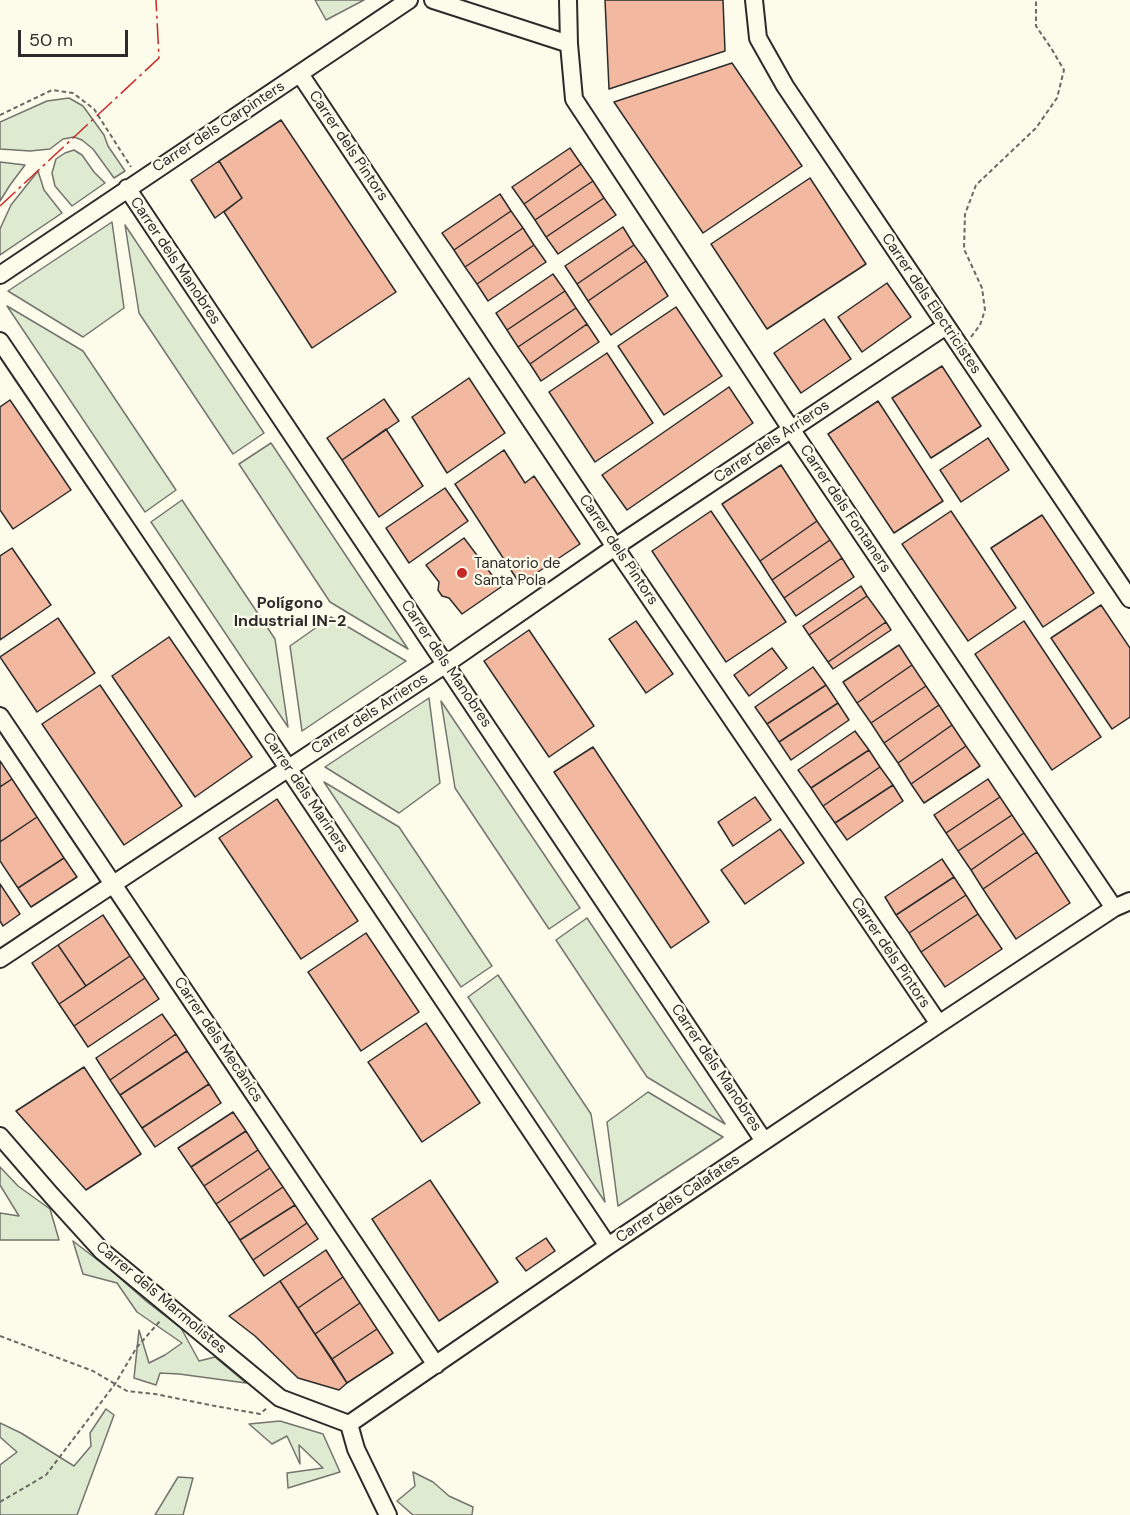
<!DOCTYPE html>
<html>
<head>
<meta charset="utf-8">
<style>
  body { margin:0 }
  #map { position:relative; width:1130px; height:1515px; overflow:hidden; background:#fdfbea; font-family:"DM Sans",sans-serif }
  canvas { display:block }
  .scale { position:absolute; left:18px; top:30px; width:110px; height:27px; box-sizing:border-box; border:3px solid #2b2b2b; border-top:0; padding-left:8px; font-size:18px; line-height:21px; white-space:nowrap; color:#2b2b2b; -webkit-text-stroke:4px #fdfbea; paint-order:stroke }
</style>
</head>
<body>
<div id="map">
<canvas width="1130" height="1515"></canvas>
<div class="scale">50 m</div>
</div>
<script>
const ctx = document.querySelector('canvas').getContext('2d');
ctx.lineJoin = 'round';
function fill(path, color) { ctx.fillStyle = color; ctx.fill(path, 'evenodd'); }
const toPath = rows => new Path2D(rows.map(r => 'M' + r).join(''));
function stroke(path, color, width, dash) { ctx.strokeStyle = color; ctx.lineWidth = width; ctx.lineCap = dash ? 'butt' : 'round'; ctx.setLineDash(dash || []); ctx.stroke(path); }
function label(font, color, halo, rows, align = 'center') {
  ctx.font = font + ' "DM Sans",sans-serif'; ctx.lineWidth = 4.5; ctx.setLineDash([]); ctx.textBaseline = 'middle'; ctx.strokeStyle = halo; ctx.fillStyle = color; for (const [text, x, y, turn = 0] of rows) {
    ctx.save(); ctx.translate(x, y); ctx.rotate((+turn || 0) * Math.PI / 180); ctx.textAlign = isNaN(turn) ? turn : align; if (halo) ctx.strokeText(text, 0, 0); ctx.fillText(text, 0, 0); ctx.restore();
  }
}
const green = toPath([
  [315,0,364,0,326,20,315,0],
  [69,98,83,106,104,135,108,146,125,171,114,178,93,149,82,140,74,137,63,139,50,149,30,151,0,149,0,122,47,101,69,98],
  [74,150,82,155,94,172,105,183,72,206,55,186,52,173,56,159,65,153,74,150],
  [0,162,25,165,10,185,0,201,0,162],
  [38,171,44,190,62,213,0,255,0,229,11,205,38,171],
  [112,222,124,308,83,337,8,291,112,222],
  [125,225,264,433,233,454,139,313,125,225],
  [7,306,83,351,176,490,145,512,7,306],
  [271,443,408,649,330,602,239,464,271,443],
  [182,500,275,639,288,727,151,522,182,500],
  [331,617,406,661,302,731,290,646,331,617],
  [429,698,440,783,399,813,325,767,429,698],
  [441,701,580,908,549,929,455,788,441,701],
  [324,782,399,827,492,966,461,987,324,782],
  [587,918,725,1124,647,1077,556,940,587,918],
  [498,975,591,1114,605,1202,468,997,498,975],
  [648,1092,723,1137,618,1206,607,1122,648,1092],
  [0,1167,18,1186,50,1209,59,1240,0,1240,0,1213,19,1216,0,1185,0,1167],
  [73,1241,112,1271,146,1301,181,1328,199,1361,215,1357,246,1383,179,1374,160,1373,156,1385,134,1378,139,1330,149,1363,165,1355,182,1343,137,1312,117,1283,83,1274,73,1241],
  [106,1409,114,1415,77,1515,0,1515,0,1465,17,1452,0,1437,0,1423,21,1433,74,1466,91,1446,90,1433,106,1409],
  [280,1421,323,1434,340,1472,288,1488,287,1473,323,1468,299,1445,300,1464,287,1436,272,1444,249,1424,280,1421],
  [413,1472,433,1482,449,1496,473,1507,472,1515,413,1515,397,1501,415,1486,413,1472],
  [178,1477,193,1478,183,1515,155,1515,178,1477]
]);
const building = toPath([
  [605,0,723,0,725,51,609,89,605,0],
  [732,63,802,166,703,233,614,102,732,63],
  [281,120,396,292,312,348,224,212,242,198,219,161,281,120],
  [570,148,581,164,524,204,512,187,570,148],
  [219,161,242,198,215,218,191,180,219,161],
  [581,164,593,181,535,220,524,204,581,164],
  [810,178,866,264,767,329,711,244,810,178],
  [593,181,604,198,546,237,535,220,593,181],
  [500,194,511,211,454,250,442,233,500,194],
  [604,198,616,215,558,254,546,237,604,198],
  [511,211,523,228,465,267,454,250,511,211],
  [623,227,634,245,577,284,565,266,623,227],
  [523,228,534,245,477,284,465,267,523,228],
  [534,245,546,262,488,301,477,284,534,245],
  [634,245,646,261,588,301,577,284,634,245],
  [646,261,668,296,611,335,588,301,646,261],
  [553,274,565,291,507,330,496,313,553,274],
  [887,283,911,317,862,352,838,317,887,283],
  [565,291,576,308,518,347,507,330,565,291],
  [676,307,722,376,664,415,618,346,676,307],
  [576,308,587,324,530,364,518,347,576,308],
  [824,319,851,359,801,393,774,353,824,319],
  [587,324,599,342,541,381,530,364,587,324],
  [607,353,653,423,595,462,549,392,607,353],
  [942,366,981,426,931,458,892,398,942,366],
  [469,378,505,433,447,473,412,417,469,378],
  [729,387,753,423,627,510,602,475,729,387],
  [384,399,399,421,342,460,327,438,384,399],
  [10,400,71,490,13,529,0,510,0,407,10,400],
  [878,401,943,501,894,533,828,434,878,401],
  [386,429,423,486,379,517,342,460,386,429],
  [988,438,1009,470,961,502,940,470,988,438],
  [504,450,525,483,534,476,580,544,520,584,455,484,504,450],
  [781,465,817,521,760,561,722,504,781,465],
  [445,488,468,521,409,563,386,528,445,488],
  [711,511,786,622,726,662,652,551,711,511],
  [951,511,1016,608,968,641,902,544,951,511],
  [1042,515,1094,593,1043,627,991,548,1042,515],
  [817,521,830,540,772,580,760,561,817,521],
  [464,538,501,587,462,614,449,598,442,596,438,590,439,582,426,565,464,538],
  [830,540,842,558,784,598,772,580,830,540],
  [12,548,51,605,0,640,0,556,12,548],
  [842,558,854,577,796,616,784,598,842,558],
  [861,586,867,596,809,635,803,626,861,586],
  [867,596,886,622,828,662,809,635,867,596],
  [1101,605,1130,648,1130,717,1112,729,1051,638,1101,605],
  [58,618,95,673,37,712,0,657,58,618],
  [636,621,673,674,646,693,609,639,636,621],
  [1024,621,1101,737,1052,770,975,654,1024,621],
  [886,622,891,630,833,669,828,662,886,622],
  [529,630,594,726,549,757,484,661,529,630],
  [169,637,252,757,195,797,112,676,169,637],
  [899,645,912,665,857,703,843,682,899,645],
  [772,648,787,668,749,696,734,675,772,648],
  [912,665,926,686,871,723,857,703,912,665],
  [813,667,826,685,767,724,755,707,813,667],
  [100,685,182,806,124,845,42,724,100,685],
  [826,685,838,703,779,742,767,724,826,685],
  [926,686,939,705,884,743,871,723,926,686],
  [838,703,849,720,791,760,779,742,838,703],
  [939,705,952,725,898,763,884,743,939,705],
  [952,725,966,746,911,784,898,763,952,725],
  [855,731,869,750,811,788,798,770,855,731],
  [966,746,980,766,924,803,911,784,966,746],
  [593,747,709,922,671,948,554,772,593,747],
  [869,750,880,767,823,806,811,788,869,750],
  [0,761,12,779,0,787,0,761],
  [880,767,893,785,835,823,823,806,880,767],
  [12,779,37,817,0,842,0,787,12,779],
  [988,779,1000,797,946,833,934,815,988,779],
  [893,785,903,801,847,840,835,823,893,785],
  [755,797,771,820,733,846,718,822,755,797],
  [1000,797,1012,815,958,851,946,833,1000,797],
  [277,799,358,921,301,959,219,838,277,799],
  [1012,815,1024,833,971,870,958,851,1012,815],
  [37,817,64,858,18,888,0,861,0,842,37,817],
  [780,829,804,863,745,904,721,870,780,829],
  [1024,833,1037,852,983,889,971,870,1024,833],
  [1037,852,1070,903,1016,939,983,889,1037,852],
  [64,858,77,877,31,907,18,888,64,858],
  [942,859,954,877,896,915,885,897,942,859],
  [954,877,966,895,909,933,896,915,954,877],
  [0,884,20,914,3,926,0,921,0,884],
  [966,895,978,914,921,952,909,933,966,895],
  [978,914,1002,949,945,987,921,952,978,914],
  [103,915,130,956,86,986,58,945,103,915],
  [366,933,419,1012,361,1051,308,972,366,933],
  [58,945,86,986,59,1004,32,963,58,945],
  [130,956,145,978,74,1026,59,1004,130,956],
  [145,978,159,999,88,1047,74,1026,145,978],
  [162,1014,176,1034,110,1080,96,1058,162,1014],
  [426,1023,480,1103,422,1142,368,1062,426,1023],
  [176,1034,187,1051,120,1095,110,1080,176,1034],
  [187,1051,209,1084,142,1128,120,1095,187,1051],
  [84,1067,141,1154,86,1190,16,1111,84,1067],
  [209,1084,221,1103,155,1147,142,1128,209,1084],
  [233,1112,246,1131,191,1167,178,1148,233,1112],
  [246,1131,258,1150,204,1186,191,1167,246,1131],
  [258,1150,270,1168,216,1204,204,1186,258,1150],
  [270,1168,283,1187,229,1223,216,1204,270,1168],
  [430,1180,498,1282,439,1321,372,1219,430,1180],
  [283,1187,295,1205,240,1240,229,1223,283,1187],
  [295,1205,307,1223,253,1260,240,1240,295,1205],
  [307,1223,318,1239,264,1276,253,1260,307,1223],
  [546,1238,555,1251,526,1271,516,1258,546,1238],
  [326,1250,343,1277,298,1308,280,1281,326,1250],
  [343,1277,360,1303,315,1334,298,1308,343,1277],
  [280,1281,347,1383,339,1390,298,1378,255,1336,229,1316,280,1281],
  [360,1303,377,1329,332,1359,315,1334,360,1303],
  [377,1329,393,1353,347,1383,332,1359,377,1329]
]);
const path = toPath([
  [0,115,52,90,73,93,94,109,131,167],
  [971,337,980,325,985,310,982,288,964,249,965,214,976,185,1036,128,1057,98,1064,70,1051,48,1036,26,1036,0],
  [0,1336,93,1371,127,1391,155,1394,215,1406,260,1414,268,1407],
  [0,1502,46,1475,115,1384,137,1347,161,1320]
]);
const minor = toPath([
  [433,0,569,44],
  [568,0,569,44,574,99,791,429,1114,908],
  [754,0,758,38,785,86,1130,599],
  [300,74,615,547,939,1024],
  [127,188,764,1141],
  [0,275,409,0],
  [0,341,288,768,608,1246],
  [0,716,436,1365],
  [0,959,446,664,615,547,946,326],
  [0,1136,52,1196,102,1251,280,1398,349,1424],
  [349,1424,608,1246,939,1024,1114,908,1130,901],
  [349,1424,356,1449,388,1515]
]);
const power = toPath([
  [0,206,159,58,156,0]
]);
const markers = [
  [462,573,6,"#c62828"]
];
const streetNames = [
  ["Carrer dels Carpinters",219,127,-33],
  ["Carrer dels Pintors",348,146,56],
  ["Carrer dels Manobres",175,261,56],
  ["Carrer dels Electricistes",931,304,56],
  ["Carrer dels Arrieros",772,442,-34],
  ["Carrer dels Fontaners",845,509,56],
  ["Carrer dels Pintors",618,550,56],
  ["Carrer dels Manobres",446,664,56],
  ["Carrer dels Arrieros",370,714,-33],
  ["Carrer dels Mariners",305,793,56],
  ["Carrer dels Pintors",890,953,56],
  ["Carrer dels Mecànics",218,1040,56],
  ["Carrer dels Manobres",716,1068,56],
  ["Carrer dels Calafates",678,1199,-34],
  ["Carrer dels Marmolistes",161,1298,40]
];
const poiNames = [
  ["Tanatorio de",474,564],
  ["Santa Pola",474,581]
];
const neighbourhoodNames = [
  ["Polígono",290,604],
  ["Industrial IN-2",290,622]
];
fill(green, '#deebd1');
stroke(green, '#74746e', 1.5);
fill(building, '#f2b8a0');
stroke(building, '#2b2b2b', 1.5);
stroke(minor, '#2b2b2b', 20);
stroke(path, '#6a6964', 2, [4.5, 3]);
stroke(minor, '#fdfbea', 16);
stroke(power, '#c62828', 1.5, [21, 4.5, 3, 4.5]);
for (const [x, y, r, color] of markers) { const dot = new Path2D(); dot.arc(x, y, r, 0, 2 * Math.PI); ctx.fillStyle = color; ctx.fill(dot); stroke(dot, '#fdfbea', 2); }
label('15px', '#2b2b2b', '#fdfbea', streetNames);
label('15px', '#2b2b2b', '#fdfbea', poiNames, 'left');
label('bold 16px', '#2b2b2b', '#fdfbea', neighbourhoodNames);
</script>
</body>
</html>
